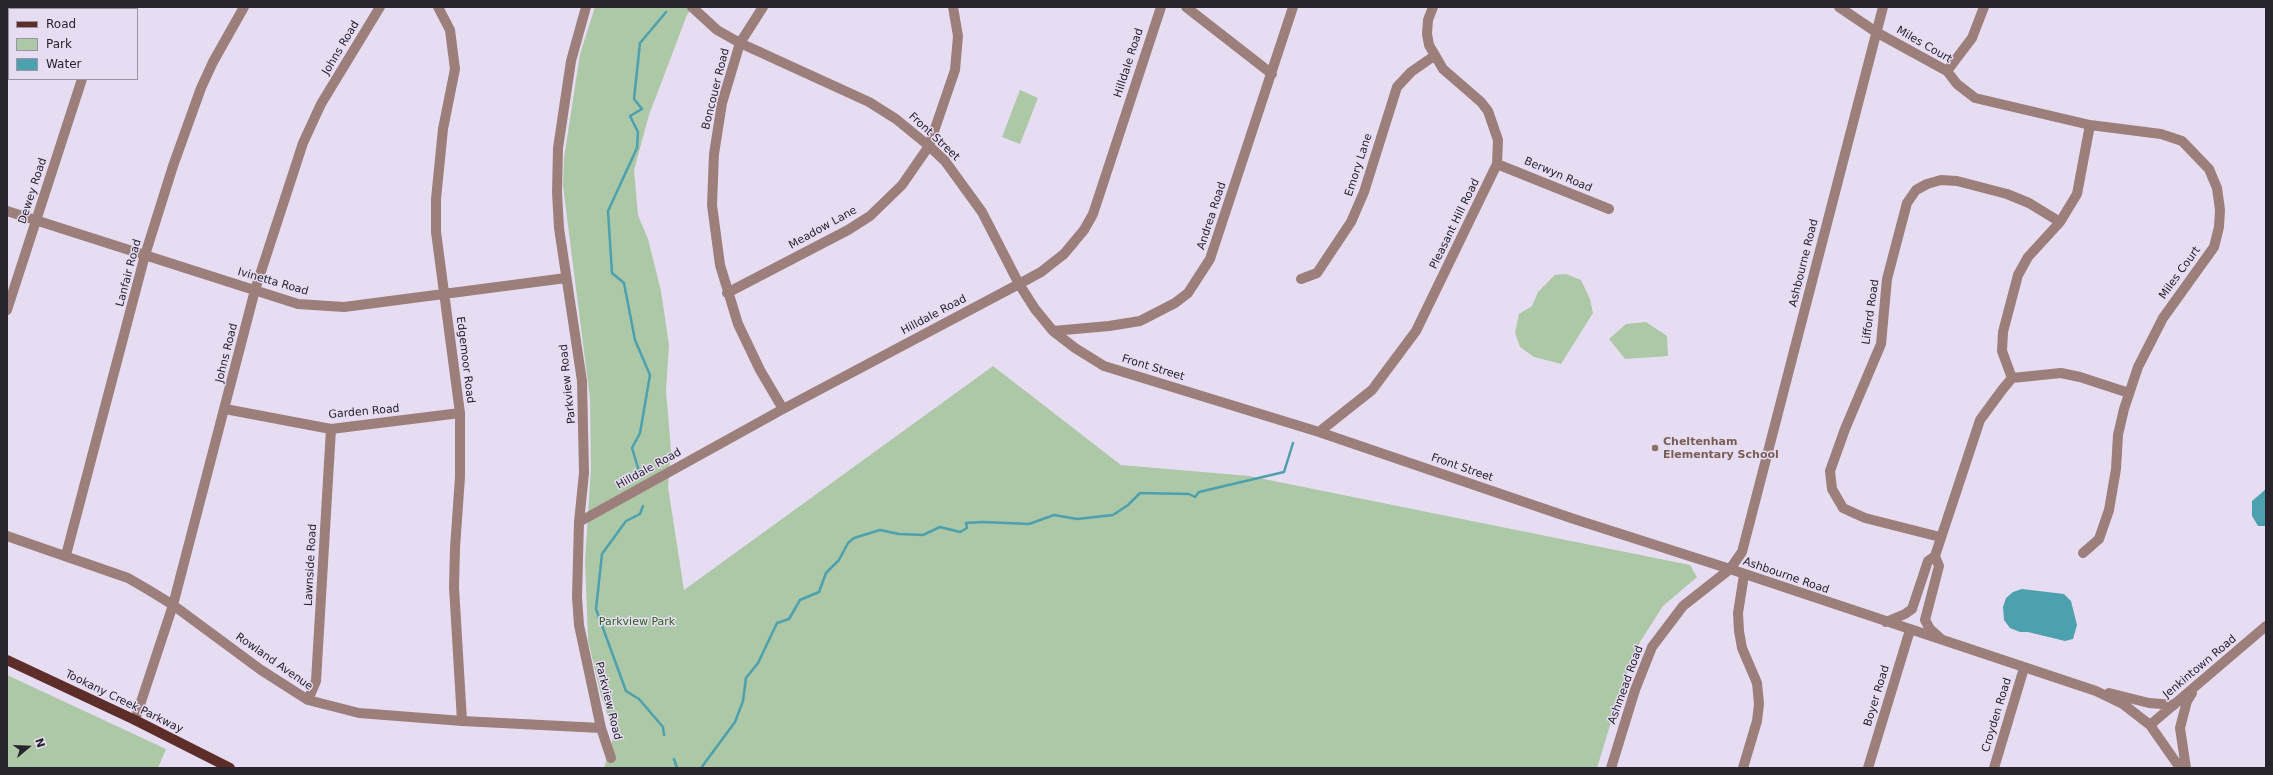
<!DOCTYPE html>
<html>
<head>
<meta charset="utf-8">
<style>
  body { margin:0 }
  #map { position:relative; width:2273px; height:775px; overflow:hidden; background:#e7ddf3; font-family:"DejaVu Sans",sans-serif }
  canvas { display:block }
  .frame { position:absolute; inset:0; border:8px solid #27242c; pointer-events:none }
  .legend { position:absolute; left:8px; top:8px; width:130px; height:72px; box-sizing:border-box; background:#e7ddf3; border:1px solid #9a93a3; margin:0; padding:5px 7px; list-style:none; font-size:12px; color:#27242c }
  .legend li { display:flex; align-items:center; gap:8px; height:20px }
  .legend b { width:20px; border:1px solid #9a93a3 }
  .north { position:absolute; left:8px; top:727px; width:40px; height:40px; -webkit-text-stroke:3px #e7ddf3; paint-order:stroke; rotate:71deg; font-size:11px; font-weight:700; line-height:16px; text-align:center; color:#27242c }
  .north::after { content:''; display:block; margin:auto; width:14px; height:18px; background:#27242c; clip-path:polygon(50% 0,100% 100%,50% 72%,0 100%) }
</style>
</head>
<body>
<div id="map">
<canvas width="2273" height="775"></canvas>
<div class="frame"></div>
<ul class="legend">
<li><b style="height:5px;background:#5d2d2a"></b>Road</li>
<li><b style="height:11px;background:#adc8a6"></b>Park</li>
<li><b style="height:11px;background:#4da0ae"></b>Water</li>
</ul>
<div class="north">N</div>
</div>
<script>
const ctx = document.querySelector('canvas').getContext('2d');
ctx.lineJoin = 'round';
function fill(path, color) { ctx.fillStyle = color; ctx.fill(path, 'evenodd'); }
const toPath = rows => new Path2D(rows.map(r => 'M' + r).join(''));
function stroke(path, color, width, dash) { ctx.strokeStyle = color; ctx.lineWidth = width; ctx.lineCap = dash ? 'butt' : 'round'; ctx.setLineDash(dash || []); ctx.stroke(path); }
function label(font, color, halo, rows, align = 'center') {
  ctx.font = font + ' "DejaVu Sans",sans-serif'; ctx.lineWidth = 3; ctx.setLineDash([]); ctx.textBaseline = 'middle'; ctx.strokeStyle = halo; ctx.fillStyle = color; for (const [text, x, y, turn = 0] of rows) {
    ctx.save(); ctx.translate(x, y); ctx.rotate((+turn || 0) * Math.PI / 180); ctx.textAlign = isNaN(turn) ? turn : align; if (halo) ctx.strokeText(text, 0, 0); ctx.fillText(text, 0, 0); ctx.restore();
  }
}
const green = toPath([
  [595,7,693,7,687,15,649,115,634,170,638,215,648,239,661,291,669,345,666,390,671,450,668,487,684,590,993,366,1121,465,1249,476,1690,565,1697,577,1663,606,1640,642,1623,683,1597,768,604,768,614,734,601,696,588,640,585,561,591,468,590,399,563,186,564,158,580,54],
  [1020,90,1038,98,1020,144,1002,137],
  [1566,274,1581,280,1590,299,1593,313,1561,364,1534,357,1520,347,1515,333,1519,314,1532,306,1538,292,1555,275],
  [1646,322,1667,336,1668,356,1625,359,1609,339,1626,324],
  [7,675,166,749,158,768,7,768]
]);
const water = toPath([
  [2266,489,2266,526,2258,526,2252,516,2252,501],
  [2022,589,2064,594,2071,601,2077,625,2073,639,2065,641,2028,632,2020,632,2010,628,2004,620,2003,607,2006,598,2013,592]
]);
const stream = toPath([
  [639,471,632,448,640,433,650,375,635,340,624,283,612,273,608,211,637,148,638,132,630,116,642,109,634,99,640,43,666,12],
  [643,506,640,514,626,521,602,554,596,609,626,691,639,699,663,727,664,735],
  [674,759,677,768],
  [701,768,735,722,743,701,746,678,758,663,777,623,789,619,800,600,819,592,826,573,839,560,848,543,854,538,880,530,899,534,923,535,940,527,960,532,967,528,966,523,983,522,1029,524,1054,515,1077,519,1113,515,1128,505,1140,493,1189,494,1195,497,1199,492,1284,472,1293,443]
]);
const minor = toPath([
  [438,7,450,30,455,69,443,129,436,199,436,232,460,413,460,477,455,548,454,587,462,721],
  [586,7,571,61,558,148,557,192,559,228,582,381,584,473,579,522,577,597,579,625,601,728,611,758],
  [692,7,717,30,740,43,869,102,896,119,929,146,945,161,982,212,1019,284,1035,309,1053,331,1075,348,1104,366,1319,432,1574,519,1730,569,2096,691,2123,704,2150,725,2180,768],
  [763,7,740,43,722,103,714,154,712,205,720,265,738,324,760,370,783,409],
  [1186,7,1272,74],
  [1839,7,1876,32,1947,71,1957,84,1975,98,2090,125,2161,134,2182,141,2209,169,2217,188,2220,210,2219,227,2214,247,2163,318,2138,367,2124,409,2118,435,2116,469,2109,510,2099,539,2083,553],
  [109,9,109,7],
  [1947,71,1972,38,1984,7],
  [1497,164,1609,209],
  [7,211,298,304,344,307,566,278],
  [1301,279,1317,273,1351,222,1364,192,1397,87,1411,72,1434,56],
  [727,293,848,230,870,216,902,185,929,146,955,70,958,36,953,7],
  [7,310,82,79],
  [1053,331,1109,326,1140,321,1175,303,1188,293,1210,259,1293,7],
  [2012,378,2002,351,2003,332,2018,275,2028,257,2060,222,2077,194,2090,125],
  [225,409,331,429,460,413],
  [1319,432,1372,390,1416,331,1497,164,1498,140,1488,111,1481,102,1443,69,1429,45,1427,34,1428,20,1433,7],
  [579,522,783,409,1019,284,1041,272,1064,254,1084,230,1093,214,1161,7],
  [7,536,128,578,147,589,173,605,261,670,308,700,359,713,462,721,601,728],
  [1940,537,1865,518,1843,508,1832,489,1830,471,1845,429,1881,344,1887,279,1907,203,1916,190,1927,184,1941,180,1957,181,2007,194,2029,203,2060,222],
  [66,555,145,255,173,166,201,88,213,62,244,7],
  [1886,622,1905,614,1912,609,1928,561,1935,556],
  [1940,638,1930,629,1925,620,1939,566,1935,556,1980,420,2002,390,2012,378,2061,373,2080,377,2129,393],
  [2109,693,2149,703,2174,705],
  [308,700,316,681,331,429],
  [135,720,173,605,255,290,303,143,321,104,380,7],
  [2150,725,2266,626],
  [1611,768,1635,690,1652,647,1683,606,1730,569,1742,552,1883,7],
  [1743,768,1757,721,1759,704,1757,683,1742,648,1739,631,1738,613,1744,575],
  [1868,768,1910,630],
  [1994,768,2024,668],
  [2186,768,2180,728,2187,701,2192,693]
]);
const major = toPath([
  [7,660,135,720,230,768]
]);
const markers = [
  [1655,448,4,"#8d6e63"]
];
const streetNames = [
  ["Miles Court",1924,45,30],
  ["Johns Road",341,48,-59],
  ["Hilldale Road",1129,63,-72],
  ["Boncouer Road",716,89,-76],
  ["Front Street",934,137,43],
  ["Emory Lane",1359,165,-72],
  ["Berwyn Road",1558,175,23],
  ["Dewey Road",33,191,-72],
  ["Andrea Road",1212,216,-72],
  ["Pleasant Hill Road",1455,224,-64],
  ["Meadow Lane",823,228,-29],
  ["Ashbourne Road",1804,263,-76],
  ["Lanfair Road",129,273,-75],
  ["Miles Court",2180,273,-54],
  ["Ivinetta Road",273,282,16],
  ["Lifford Road",1871,312,-82],
  ["Hilldale Road",934,315,-28],
  ["Johns Road",227,353,-76],
  ["Edgemoor Road",465,360,83],
  ["Front Street",1153,368,17],
  ["Parkview Road",568,384,-96],
  ["Garden Road",364,412,-5],
  ["Front Street",1462,468,19],
  ["Hilldale Road",649,469,-29],
  ["Lawnside Road",311,565,-87],
  ["Ashbourne Road",1786,576,19],
  ["Rowland Avenue",274,662,35],
  ["Jenkintown Road",2200,667,-40],
  ["Ashmead Road",1626,685,-70],
  ["Boyer Road",1877,696,-73],
  ["Parkview Road",608,701,76],
  ["Tookany Creek Parkway",124,702,26],
  ["Croyden Road",1997,715,-73]
];
const educationNames = [
  ["Cheltenham",1663,442],
  ["Elementary School",1663,455]
];
const parkNames = [
  ["Parkview Park",637,622]
];
fill(green, '#adc8a6');
fill(water, '#4da0ae');
stroke(stream, '#4da0ae', 2.5);
stroke(minor, '#9c7e7b', 10);
stroke(major, '#5d2d2a', 10);
for (const [x, y, r, color] of markers) { const dot = new Path2D(); dot.arc(x, y, r, 0, 2 * Math.PI); ctx.fillStyle = color; ctx.fill(dot); stroke(dot, '#e7ddf3', 1.5); }
label('11px', '#27242c', '#e7ddf3', streetNames);
label('bold 11px', '#785e54', '#e7ddf3', educationNames, 'left');
label('11px', '#2c5f1b', '#e7ddf3', parkNames);
</script>
</body>
</html>
